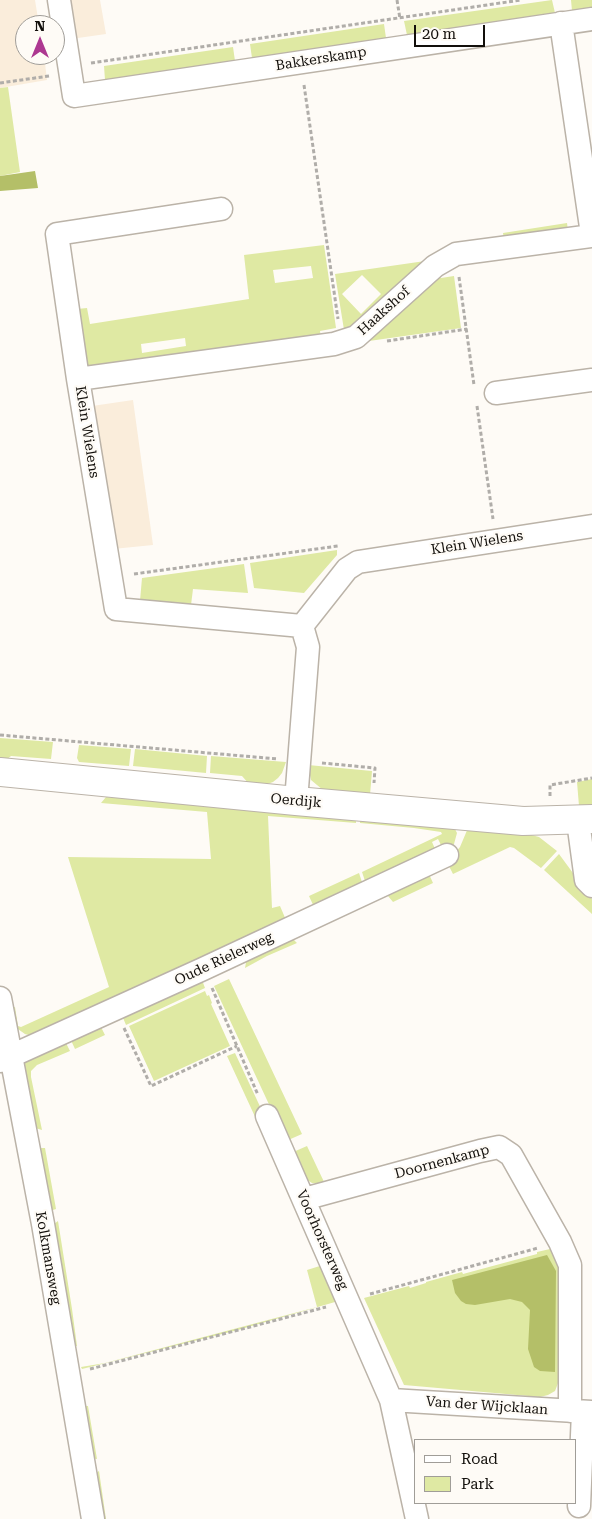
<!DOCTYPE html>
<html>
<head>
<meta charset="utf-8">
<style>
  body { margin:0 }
  #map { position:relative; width:592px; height:1519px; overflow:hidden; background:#fefbf6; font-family:"Roboto Serif",serif }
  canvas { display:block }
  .legend { position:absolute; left:414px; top:1439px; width:162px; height:65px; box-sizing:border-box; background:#fefbf6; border:1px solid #a09d98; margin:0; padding:6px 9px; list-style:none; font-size:15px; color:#120f0b }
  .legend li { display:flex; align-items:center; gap:10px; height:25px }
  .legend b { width:25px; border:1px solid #a09d98 }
  .north { position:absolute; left:15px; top:15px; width:50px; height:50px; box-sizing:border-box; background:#fefbf6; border:1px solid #a09d98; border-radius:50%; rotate:0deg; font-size:14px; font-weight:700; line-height:20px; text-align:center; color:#120f0b }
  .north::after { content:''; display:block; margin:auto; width:18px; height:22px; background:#ad3891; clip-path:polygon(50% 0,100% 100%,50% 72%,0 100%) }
  .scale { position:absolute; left:414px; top:25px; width:71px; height:22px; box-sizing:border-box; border:2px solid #120f0b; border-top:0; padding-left:6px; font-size:15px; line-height:18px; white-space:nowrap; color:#120f0b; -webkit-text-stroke:4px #fefbf6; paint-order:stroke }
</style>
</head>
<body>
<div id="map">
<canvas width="592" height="1519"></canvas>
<ul class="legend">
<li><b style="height:6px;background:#fff"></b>Road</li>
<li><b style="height:14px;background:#dfe9a3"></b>Park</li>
</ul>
<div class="north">N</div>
<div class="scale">20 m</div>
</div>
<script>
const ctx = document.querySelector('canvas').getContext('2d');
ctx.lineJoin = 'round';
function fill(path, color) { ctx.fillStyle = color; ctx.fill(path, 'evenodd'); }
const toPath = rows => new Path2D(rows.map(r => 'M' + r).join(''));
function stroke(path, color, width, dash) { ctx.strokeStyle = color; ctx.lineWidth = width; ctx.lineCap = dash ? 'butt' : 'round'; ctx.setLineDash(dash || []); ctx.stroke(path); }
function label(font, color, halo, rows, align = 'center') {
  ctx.font = font + ' "Roboto Serif",serif'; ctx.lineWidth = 4.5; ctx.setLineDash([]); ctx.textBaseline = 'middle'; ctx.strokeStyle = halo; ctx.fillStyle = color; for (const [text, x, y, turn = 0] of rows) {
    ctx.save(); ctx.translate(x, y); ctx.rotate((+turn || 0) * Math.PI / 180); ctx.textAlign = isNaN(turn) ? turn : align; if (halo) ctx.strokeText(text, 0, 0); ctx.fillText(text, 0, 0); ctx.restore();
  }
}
const built = toPath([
  [0,0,35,0,39,25,25,25,25,55,44,55,47,80,0,88],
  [65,0,100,0,106,34,71,39],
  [133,400,153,545,113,549,92,406]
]);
const green = toPath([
  [552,0,555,13,407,35,404,21],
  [571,0,592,0,592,8,572,11],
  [384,24,386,38,252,58,250,44],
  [233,47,235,61,105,80,104,66],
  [8,87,20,172,0,176,0,88],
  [567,223,568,231,504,241,503,233],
  [324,245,336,328,320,331,321,339,101,371,85,365,77,309,87,308,90,324,249,299,244,255],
  [311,266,313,278,275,283,273,270],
  [185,338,186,346,142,353,141,344],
  [432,260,345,336,335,274],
  [362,275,381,294,361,314,342,294],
  [437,275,441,278,454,276,461,328,369,341],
  [337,550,337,555,304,593,254,588,250,563],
  [244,564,248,593,193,589,191,605,140,601,142,578],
  [0,738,53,742,51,759,11,756,6,760,0,761],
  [79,745,131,749,129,766,79,762,77,758],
  [135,749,207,756,206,773,133,766],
  [211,756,286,762,282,773,278,778,273,782,262,786,249,784,242,776,210,773],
  [308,765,372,771,370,795,323,790,311,780],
  [592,779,592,805,579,806,577,782],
  [106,797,356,819,356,823,268,816,272,908,280,906,286,920,32,1036,25,1034,15,1027,12,1008,15,1007,18,1026,21,1027,109,987,68,857,211,859,207,812,101,803],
  [360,819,454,827,457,833,454,844,449,848,444,851,438,839,432,842,436,851,366,884,362,872,442,834,441,832,414,828,360,823],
  [468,828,524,833,539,837,557,851,541,868,514,848,510,847,453,874,447,862,460,847],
  [559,854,592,899,592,914,544,870],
  [428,872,433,883,393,902,388,896,388,891],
  [359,873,363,885,314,907,309,896],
  [287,938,294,940,297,943,267,956,245,968,247,957],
  [229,979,302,1134,286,1141,214,986],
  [202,980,205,988,126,1025,121,1013],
  [205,991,207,996,209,995,212,1003,211,1004,230,1046,154,1081,129,1026],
  [99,1023,105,1035,75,1049,69,1036],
  [64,1039,70,1051,37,1065,31,1071,31,1077,42,1130,32,1127,23,1070,25,1062,30,1055],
  [235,1053,264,1115,257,1121,227,1056],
  [307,1146,325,1184,312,1183,304,1178,291,1153],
  [36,1148,45,1148,56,1209,53,1210,46,1204],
  [58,1221,72,1309,77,1346,71,1347,54,1224],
  [550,1249,561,1271,560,1378,555,1391,548,1395,540,1397,404,1385,364,1298,409,1286,410,1288,426,1283,426,1282,462,1272,463,1274,537,1254,537,1252],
  [323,1265,339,1300,335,1302,238,1330,82,1369,81,1367,105,1363,317,1307,307,1270],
  [81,1406,88,1406,97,1459,90,1458],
  [99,1471,106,1519,100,1519,93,1475]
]);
const forest = toPath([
  [35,171,38,188,0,191,0,176],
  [547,1255,556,1271,555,1372,540,1371,534,1367,528,1349,530,1310,522,1302,510,1299,475,1305,466,1304,461,1301,455,1293,452,1280]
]);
const path = toPath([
  [397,0,400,19],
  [91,63,521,0],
  [0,83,49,76],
  [304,85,338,319],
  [459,277,474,385],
  [387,341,467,329],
  [477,406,493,519],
  [134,574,338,546],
  [0,735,278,759],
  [322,763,375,768,374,783],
  [550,796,550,785,592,778],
  [212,988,258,1095],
  [124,1028,151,1086,237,1046],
  [370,1294,538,1248],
  [90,1369,326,1307]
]);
const street = toPath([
  [59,0,74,96,592,19],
  [561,23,592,234],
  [221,209,57,234,78,379,116,609,302,626],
  [78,379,334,344,356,337,435,266,456,254,592,236],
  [496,393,592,380],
  [302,626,347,569,358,562,592,526],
  [296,801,308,647,302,626],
  [578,821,586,880,592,886],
  [0,998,43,1224,93,1519],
  [0,1061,203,969,447,855],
  [267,1116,391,1400,417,1519],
  [304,1199,480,1151,499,1147,511,1155,560,1242,570,1265,570,1411],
  [391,1400,592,1412],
  [579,1506,583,1412]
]);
const secondary = toPath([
  [0,772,296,801,523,821,592,819]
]);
const streetNames = [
  ["Bakkerskamp",321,59,-9],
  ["Haakshof",384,311,-42],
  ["Klein Wielens",87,432,81],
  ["Klein Wielens",477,543,-9],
  ["Oerdijk",296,801,5],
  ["Oude Rielerweg",224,959,-25],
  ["Doornenkamp",442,1162,-15],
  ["Voorhorsterweg",322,1240,66],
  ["Kolkmansweg",48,1258,80],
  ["Van der Wijcklaan",487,1406,4]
];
fill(built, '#faeddb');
fill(green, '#dfe9a3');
fill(forest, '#b4bf68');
stroke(street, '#bbb3a8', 25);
stroke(secondary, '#bbb3a8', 30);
stroke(path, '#b0ada9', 3, [4, 2.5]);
stroke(street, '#fff', 22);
stroke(secondary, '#fff', 28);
label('14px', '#120f0b', '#fefbf6', streetNames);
</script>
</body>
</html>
